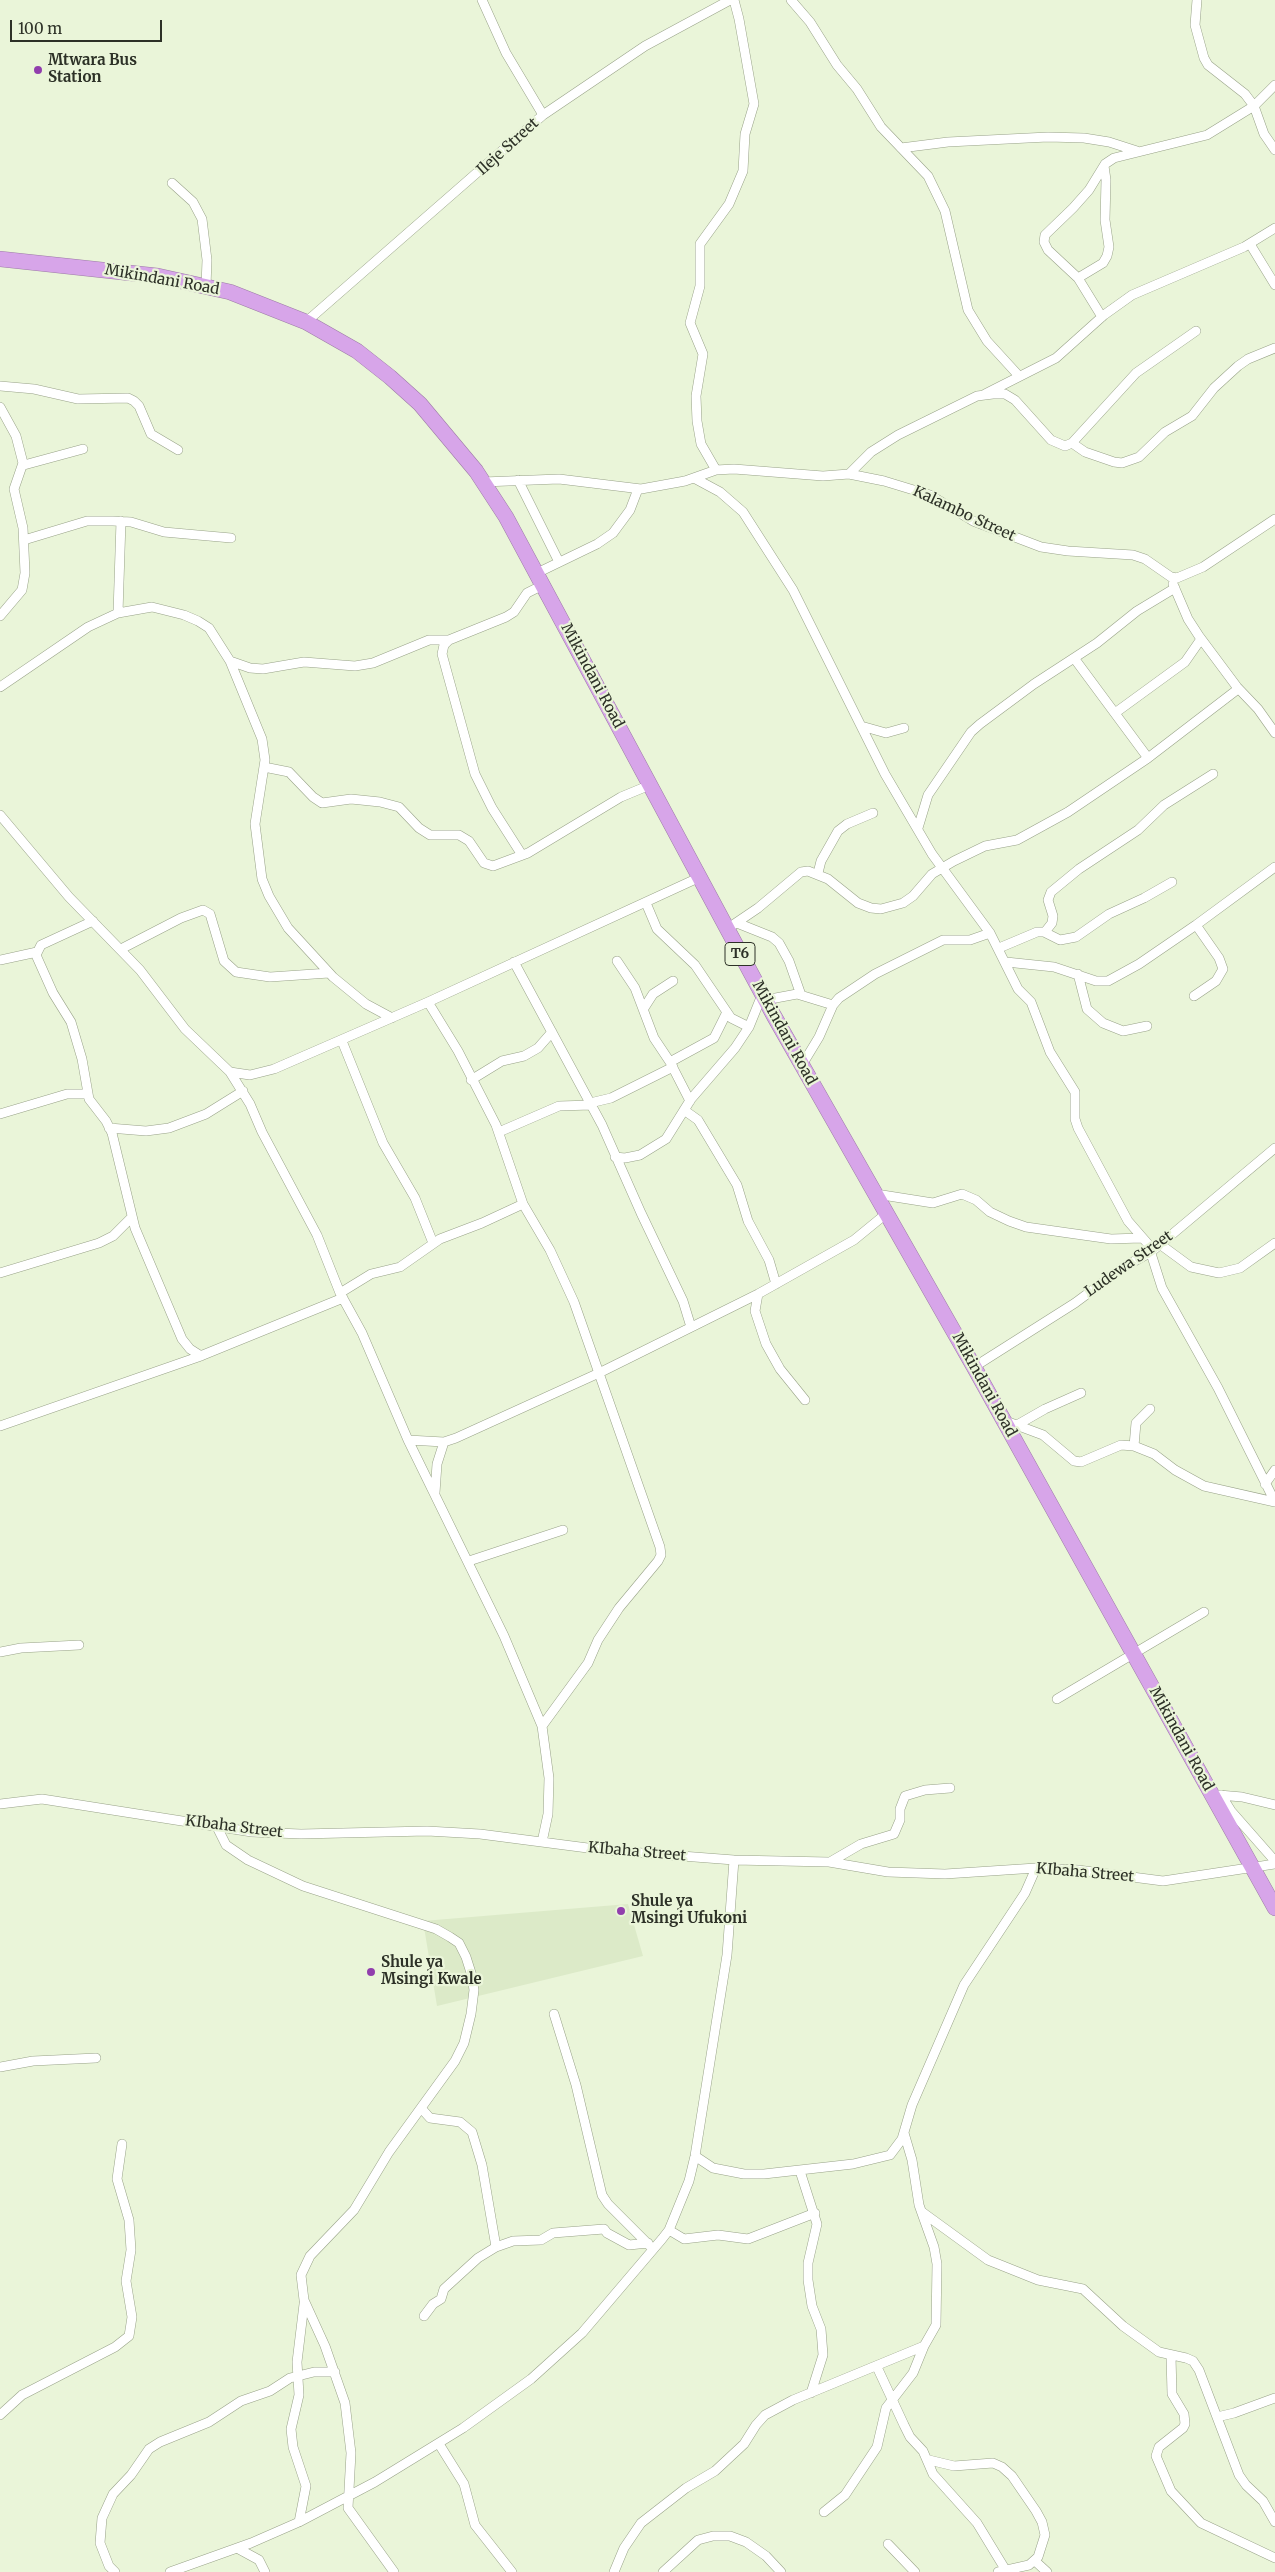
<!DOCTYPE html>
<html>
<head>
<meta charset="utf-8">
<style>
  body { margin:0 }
  #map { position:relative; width:1275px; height:2572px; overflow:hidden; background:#eaf5d9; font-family:Merriweather,serif }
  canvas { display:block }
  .scale { position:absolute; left:10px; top:20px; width:152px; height:22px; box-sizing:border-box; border:2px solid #2d3127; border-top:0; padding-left:6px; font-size:15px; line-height:18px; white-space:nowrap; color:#2d3127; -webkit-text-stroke:4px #eaf5d9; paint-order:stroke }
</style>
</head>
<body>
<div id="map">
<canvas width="1275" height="2572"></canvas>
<div class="scale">100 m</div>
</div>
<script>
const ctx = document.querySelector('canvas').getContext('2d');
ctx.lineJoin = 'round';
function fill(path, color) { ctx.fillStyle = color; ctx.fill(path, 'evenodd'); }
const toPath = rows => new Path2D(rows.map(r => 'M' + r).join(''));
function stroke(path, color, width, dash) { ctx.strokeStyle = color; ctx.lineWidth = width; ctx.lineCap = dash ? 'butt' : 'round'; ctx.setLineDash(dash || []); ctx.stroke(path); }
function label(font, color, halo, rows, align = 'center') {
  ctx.font = font + ' Merriweather,serif'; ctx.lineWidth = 4.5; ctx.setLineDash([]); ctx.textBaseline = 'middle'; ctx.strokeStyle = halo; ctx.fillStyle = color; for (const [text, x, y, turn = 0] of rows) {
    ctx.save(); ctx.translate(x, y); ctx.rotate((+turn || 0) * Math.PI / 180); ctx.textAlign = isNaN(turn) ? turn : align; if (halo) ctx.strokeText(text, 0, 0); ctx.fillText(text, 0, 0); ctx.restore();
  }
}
const built = toPath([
  [628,1904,643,1956,437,2006,423,1921]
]);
const street = toPath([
  [482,0,506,53,543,115],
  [791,0,810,22,837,65,857,89,881,127,928,176,945,211,968,310,987,341,1019,376],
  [1197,0,1195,25,1204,58,1208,65,1245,94,1254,106,1264,134,1275,150],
  [901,148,948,142,1048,137,1084,138,1109,142,1137,151],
  [172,183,193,202,202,219,207,260,206,286],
  [1250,244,1275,285],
  [1078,278,1103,263,1107,256,1109,247,1105,220,1106,180,1104,166],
  [1102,317,1078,278,1048,250,1044,242,1045,235,1073,208,1089,190,1105,164,1114,158,1207,135,1254,106,1275,85],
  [306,322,543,115,645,46,730,0],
  [0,386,34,389,78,399,128,398,134,401,139,406,151,434,178,450],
  [985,394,1056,358,1104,315,1132,295,1244,247,1275,228],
  [0,407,16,436,23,463,14,489,23,528,25,573,22,590,0,616],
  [1072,443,1085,452,1114,462,1122,463,1139,457,1165,432,1192,416,1214,388,1238,366,1248,359,1275,348],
  [24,465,83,449],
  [716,470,701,444,697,421,696,396,703,354,690,323,700,286,700,244,729,204,743,171,745,134,754,104,739,19,734,0],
  [849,474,871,452,898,435,977,396,993,394,1005,394,1015,400,1051,440,1065,446,1072,443,1136,373,1196,331],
  [694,478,720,492,743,512,793,590,885,774,932,854,990,933,1018,989,1031,1002,1050,1052,1075,1092,1075,1119,1078,1128,1128,1221,1148,1244,1162,1288,1218,1388,1275,1502],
  [518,480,559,562],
  [483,482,559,479,641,489,685,481,716,470,734,469,823,476,849,474,884,481,930,495,973,521,1041,547,1068,551,1133,555,1145,559,1171,577,1177,578,1203,567,1275,519],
  [24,540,87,521,113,521,131,522,164,532,231,538],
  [537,573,597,544,613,533,630,510,638,489],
  [1173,584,1188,619,1199,636,1237,687,1258,709,1275,733],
  [118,613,121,521],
  [1074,658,1148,758],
  [230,661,262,739,265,760,255,824,262,879,269,896,288,928,333,977,366,1004,392,1018],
  [0,687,88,627,118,613,152,607,184,615,198,621,209,628,230,661,250,668,263,669,304,662,355,666,373,663,429,640,449,640],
  [1115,713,1185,662,1201,639],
  [861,726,886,733,904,728],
  [264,767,289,772,313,797,322,803,351,799,380,802,399,807,419,828,430,835,459,835,469,841,484,863,493,866,528,853,621,797,650,785],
  [0,815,69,897,140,970,185,1029,230,1072,250,1104,262,1132,317,1235,340,1293,362,1333,408,1440,504,1636,542,1726,549,1778,548,1814,542,1842],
  [918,828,928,795,971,732,980,724,1034,684,1097,643,1137,611,1175,588],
  [522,855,492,808,475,774,442,654,444,645,449,640,506,617,514,612,527,593,543,585],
  [818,873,821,861,838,831,847,824,873,813],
  [646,903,657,929,695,965,731,1018,749,1027],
  [93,921,41,945,36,955,53,993,71,1022,82,1059,89,1099,106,1121,112,1133,135,1228,182,1339,190,1349,201,1356],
  [737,923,772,937,779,943,789,961,801,995],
  [727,929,758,908,801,872,808,871,828,879,858,903,871,908,881,909,903,903,913,896,932,874,954,861,985,846,1017,840,1068,812,1148,758,1238,689],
  [1045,932,1052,923,1053,916,1048,900,1051,892,1079,869,1138,830,1164,805,1213,774],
  [999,948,1037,932,1044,932,1060,940,1076,937,1109,914,1144,898,1172,882],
  [121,949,181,918,203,910,210,914,224,961,236,972,270,977,329,973],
  [0,960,37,952],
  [617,961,635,988,654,1038,670,1062,690,1101],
  [514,962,602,1125,641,1213,683,1301,691,1327],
  [1006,962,1054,967,1096,981,1108,981,1139,964,1196,925,1275,867],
  [1078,974,1087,1009,1103,1023,1123,1031,1147,1026],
  [1194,996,1216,981,1223,969,1219,958,1196,925],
  [765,1000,797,994,833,1005],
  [428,1002,458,1051,496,1125,523,1204,550,1250,574,1302,660,1547,661,1555,658,1561,619,1608,598,1640,588,1663,542,1726],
  [644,1008,653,994,673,981],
  [342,1041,383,1143,415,1198,433,1243],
  [670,1062,714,1038,727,1012],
  [802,1065,819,1037,833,1005,839,998,875,974,943,940,970,940,990,933],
  [230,1072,250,1075,274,1069,428,1002,698,878],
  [471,1080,502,1061,524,1056,538,1048,552,1032],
  [590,1103,611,1098,673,1067],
  [684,1110,698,1120,737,1185,748,1221,769,1260,776,1284],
  [0,1114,67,1094,86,1094],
  [109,1128,146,1131,169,1128,206,1114,243,1091],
  [499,1132,559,1106,591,1105],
  [615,1157,625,1158,640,1155,666,1139,691,1099,735,1048,749,1027,762,995],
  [876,1194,933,1203,962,1194,976,1200,990,1212,1009,1221,1026,1227,1111,1239,1141,1238],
  [1161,1245,1191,1267,1219,1273,1240,1268,1275,1243],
  [0,1273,99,1243,113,1236,132,1217],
  [340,1293,371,1274,400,1267,440,1239,482,1223,523,1204],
  [758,1294,755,1311,766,1344,780,1369,805,1400],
  [974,1367,1075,1303,1122,1268,1151,1252,1275,1148],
  [1003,1420,1043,1435,1074,1461,1081,1462,1121,1445,1134,1446,1154,1454,1175,1470,1204,1486,1275,1502],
  [1017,1425,1045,1409,1081,1393],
  [0,1426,198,1357,343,1298],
  [408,1440,444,1442,456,1438,599,1373,758,1294,854,1240,887,1213],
  [1134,1446,1136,1423,1150,1409],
  [1265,1484,1275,1470],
  [435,1493,437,1464,444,1442],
  [469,1561,563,1530],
  [0,1652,21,1648,79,1645],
  [1057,1699,1204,1612],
  [1219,1795,1242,1797,1275,1805],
  [1221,1795,1231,1811,1275,1861],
  [0,1804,42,1799,252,1832,301,1834,427,1831,480,1834,603,1850,734,1860,829,1862,888,1872,945,1874,1036,1868,1078,1870,1163,1881,1275,1864],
  [216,1825,226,1845,248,1860,303,1886,436,1929,450,1937,459,1943,466,1957,472,1976,474,1990,471,2014,464,2043,455,2061,389,2152,354,2210,310,2256,301,2275,304,2300,325,2346,345,2403,351,2453,348,2508,394,2572],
  [830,1862,861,1844,894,1834,900,1820,900,1809,905,1796,925,1790,950,1788],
  [554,2014,576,2085,602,2195,608,2204,651,2247],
  [0,2067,33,2061,96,2058],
  [421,2108,430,2118,460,2122,472,2132,482,2165,496,2247],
  [695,2156,713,2168,744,2174,764,2174,853,2164,890,2155,902,2139,912,2105,964,1985,1025,1893,1036,1868],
  [800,2171,817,2224,808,2263,808,2280,812,2306,821,2329,823,2355,811,2393],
  [922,2212,988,2260,1038,2280,1083,2289,1123,2326,1159,2352,1186,2358,1193,2361,1199,2370,1239,2475,1246,2485,1263,2501,1275,2522],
  [669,2230,684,2239,718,2235,748,2239,815,2213],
  [424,2316,433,2304,441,2299,444,2289,478,2258,496,2247,513,2241,541,2240,553,2233,604,2229,607,2233,629,2245,648,2243],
  [1171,2356,1172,2394,1184,2414,1185,2424,1183,2428,1159,2447,1156,2456,1171,2491,1201,2523,1275,2558],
  [877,2367,904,2425,910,2437,923,2451,933,2474,977,2523,1005,2569],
  [0,2415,22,2395,115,2347,129,2336,132,2317,126,2281,131,2250,129,2220,117,2179,122,2144],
  [1217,2417,1234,2413,1275,2398],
  [439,2444,464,2484,475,2525,512,2572],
  [929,2460,954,2466,993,2463,1002,2467,1012,2476,1036,2511,1042,2522,1045,2535,1038,2557,1029,2565,998,2572],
  [824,2512,845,2495,877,2447,886,2408,913,2373,924,2346],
  [299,2522,306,2486,293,2447,291,2429,299,2395,297,2362,304,2304],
  [888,2544,915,2572],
  [237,2548,259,2560,265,2572],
  [1035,2561,1047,2572],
  [115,2572,109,2566,100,2543,102,2518,113,2494,131,2475,149,2449,160,2442,209,2422,241,2401,270,2391,290,2378,314,2372,335,2372],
  [170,2572,251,2543,299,2522,375,2482,463,2428,531,2379,582,2333,662,2239,669,2230,689,2181,695,2156,727,1955,734,1860],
  [614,2572,624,2548,641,2523,686,2488,715,2471,744,2444,756,2425,765,2415,793,2400,924,2346,936,2325,937,2264,934,2247,919,2205,912,2160,904,2133],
  [663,2572,698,2540,713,2536,730,2536,746,2542,766,2556,781,2572]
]);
const highway = toPath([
  [0,259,158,276,230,292,306,322,357,351,390,377,420,404,476,471,506,517,774,1016,974,1367,1275,1908]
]);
const markers = [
  [38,70,5,"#913ead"],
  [621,1911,5,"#913ead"],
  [371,1972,5,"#913ead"]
];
const shields = [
  [740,954,30]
];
const shieldNames = [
  ["T6",740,954]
];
const poiNames = [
  ["Mtwara Bus",48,61],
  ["Station",48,78],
  ["Shule ya",631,1902],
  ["Msingi Ufukoni",631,1919],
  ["Shule ya",381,1963],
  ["Msingi Kwale",381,1980]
];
const streetNames = [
  ["Ileje Street",508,147,-42],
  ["Mikindani Road",162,280,10],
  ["Kalambo Street",964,514,25],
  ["Mikindani Road",592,676,62],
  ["Mikindani Road",784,1033,61],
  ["Ludewa Street",1129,1264,-35],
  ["Mikindani Road",984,1385,61],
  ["Mikindani Road",1181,1739,61],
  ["KIbaha Street",234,1827,7],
  ["KIbaha Street",637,1852,5],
  ["KIbaha Street",1085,1873,5]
];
fill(built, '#dceac8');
stroke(street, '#98a288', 10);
stroke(highway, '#9c7ca5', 16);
stroke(street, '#fff', 9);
stroke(highway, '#d7a5e9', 15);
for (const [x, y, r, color] of markers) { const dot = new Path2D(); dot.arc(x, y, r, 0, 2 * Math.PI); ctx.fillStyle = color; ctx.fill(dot); stroke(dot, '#eaf5d9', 2); }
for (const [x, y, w] of shields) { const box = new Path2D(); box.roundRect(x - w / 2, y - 11.5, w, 23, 4); ctx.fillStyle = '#eaf5d9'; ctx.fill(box); stroke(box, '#2d3127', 1); }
label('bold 14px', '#2d3127', null, shieldNames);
label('bold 15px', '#2d3127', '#eaf5d9', poiNames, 'left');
label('15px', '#2d3127', '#eaf5d9', streetNames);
</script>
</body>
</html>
